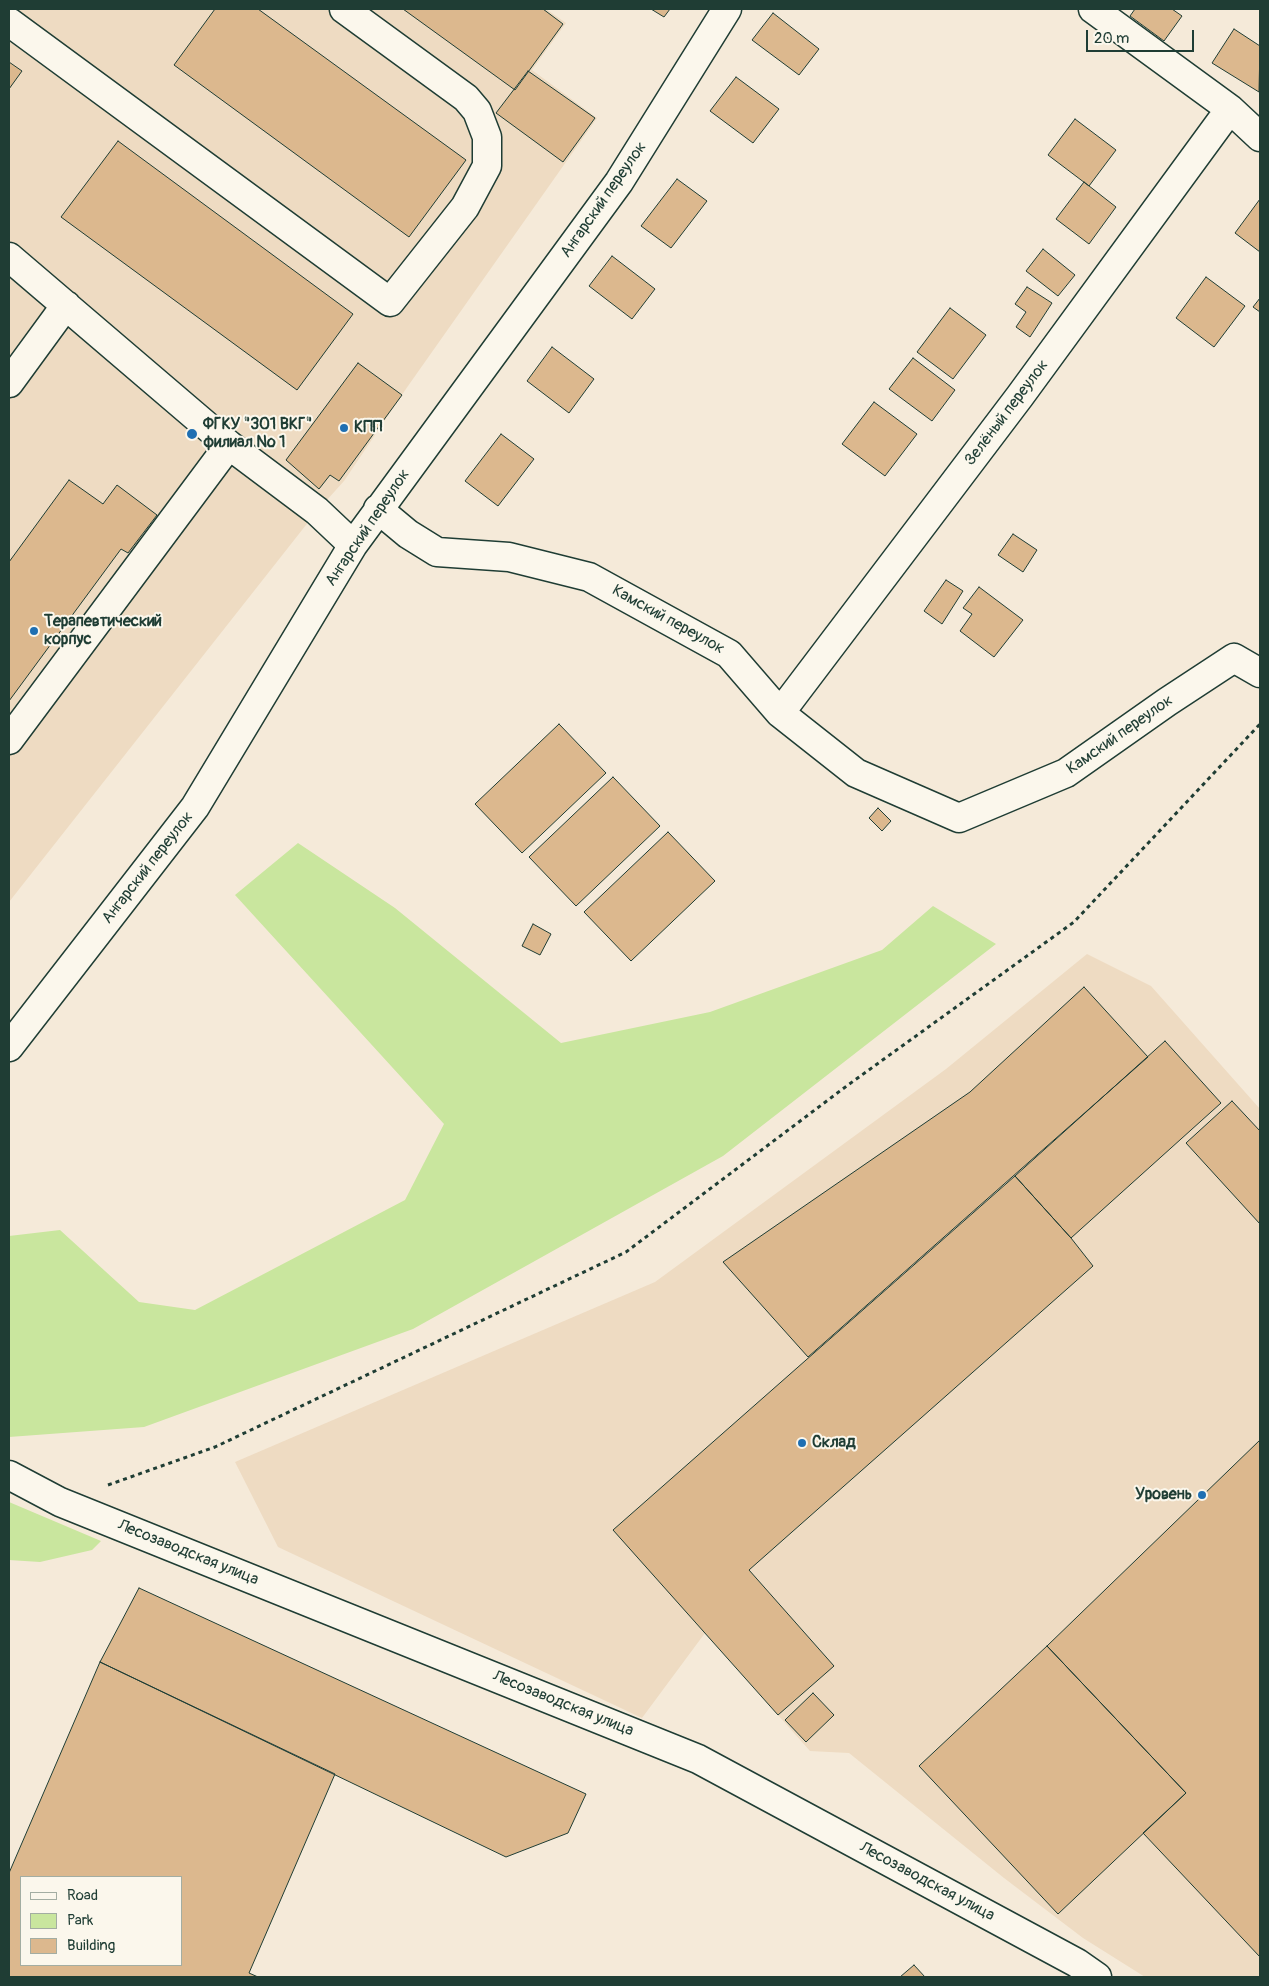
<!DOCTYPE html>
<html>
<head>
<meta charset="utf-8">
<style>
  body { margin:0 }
  #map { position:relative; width:1269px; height:1986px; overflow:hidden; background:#f5ead9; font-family:Pangolin,sans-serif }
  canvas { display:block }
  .frame { position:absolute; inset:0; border:10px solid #1f3d34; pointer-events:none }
  .legend { position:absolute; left:20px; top:1876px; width:162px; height:90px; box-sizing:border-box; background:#fbf7ec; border:1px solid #a3ada2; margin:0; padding:6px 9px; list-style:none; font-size:15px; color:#1f3d34 }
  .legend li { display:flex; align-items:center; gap:10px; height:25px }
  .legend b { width:25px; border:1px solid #a3ada2 }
  .scale { position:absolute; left:1086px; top:30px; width:108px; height:22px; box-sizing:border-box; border:2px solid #1f3d34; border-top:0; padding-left:6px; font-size:15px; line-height:18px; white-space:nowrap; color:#1f3d34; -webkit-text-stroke:4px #fbf7ec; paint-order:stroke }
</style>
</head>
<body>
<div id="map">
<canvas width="1269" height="1986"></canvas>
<div class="frame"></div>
<ul class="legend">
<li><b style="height:6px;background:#fbf7ec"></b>Road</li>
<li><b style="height:14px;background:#c9e69e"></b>Park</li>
<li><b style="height:14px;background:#dcb88e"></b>Building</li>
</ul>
<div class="scale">20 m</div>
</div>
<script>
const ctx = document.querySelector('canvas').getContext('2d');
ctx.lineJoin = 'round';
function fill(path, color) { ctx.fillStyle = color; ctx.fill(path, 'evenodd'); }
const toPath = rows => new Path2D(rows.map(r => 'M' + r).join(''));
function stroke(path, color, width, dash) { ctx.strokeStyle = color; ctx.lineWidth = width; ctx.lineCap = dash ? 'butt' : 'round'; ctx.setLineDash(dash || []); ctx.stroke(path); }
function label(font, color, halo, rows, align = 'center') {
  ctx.font = font + ' Pangolin,sans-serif'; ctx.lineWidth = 4; ctx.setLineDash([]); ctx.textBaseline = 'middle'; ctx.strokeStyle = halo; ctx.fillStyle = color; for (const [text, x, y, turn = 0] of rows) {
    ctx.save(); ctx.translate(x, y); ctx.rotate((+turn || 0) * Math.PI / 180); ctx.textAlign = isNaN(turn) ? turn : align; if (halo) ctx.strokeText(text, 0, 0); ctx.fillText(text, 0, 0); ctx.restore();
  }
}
const built = toPath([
  [9,9,546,9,566,23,532,70,597,118,408,386,344,481,317,511,9,902],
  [1087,954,1151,986,1260,1109,1260,1977,1145,1977,1083,1938,1004,1878,849,1753,810,1751,705,1633,642,1718,278,1547,235,1462,655,1282,946,1069]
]);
const green = toPath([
  [298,843,395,908,561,1043,710,1012,882,950,933,906,996,944,723,1156,413,1329,144,1427,9,1437,9,1236,60,1230,139,1302,195,1310,405,1200,444,1124,235,895],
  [9,1502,101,1541,92,1550,40,1562,9,1560]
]);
const building = toPath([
  [215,9,258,9,466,160,409,237,174,65,215,9],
  [403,9,543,9,563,24,515,90,403,9],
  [651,9,670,9,664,17,651,9],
  [1135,9,1172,9,1182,16,1164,41,1130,16,1135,9],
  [773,13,819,49,799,75,752,40,773,13],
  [1234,29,1260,46,1259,92,1212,63,1234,29],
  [9,62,22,71,9,89,9,62],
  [528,71,595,118,563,162,496,113,528,71],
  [736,77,779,109,753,143,710,111,736,77],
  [1075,119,1116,150,1089,186,1048,155,1075,119],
  [118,141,353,314,297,390,61,217,118,141],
  [677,179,707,201,671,248,641,226,677,179],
  [1084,182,1116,207,1089,244,1056,219,1084,182],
  [1260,199,1260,252,1235,233,1260,199],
  [1043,249,1075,275,1058,296,1026,271,1043,249],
  [612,256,655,289,632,319,589,286,612,256],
  [1206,277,1245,306,1214,347,1176,318,1206,277],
  [1027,287,1052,303,1030,337,1016,327,1026,312,1015,304,1027,287],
  [1260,298,1260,312,1253,307,1260,298],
  [950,308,986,335,953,379,917,352,950,308],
  [552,347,594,379,569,413,527,381,552,347],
  [913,358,955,390,932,421,889,389,913,358],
  [358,363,402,395,339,481,330,475,319,489,286,460,358,363],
  [874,402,917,434,885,476,842,444,874,402],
  [501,434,534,459,498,506,465,481,501,434],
  [69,480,103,504,117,485,157,515,128,553,121,549,9,701,9,562,69,480],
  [1013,534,1037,550,1023,572,998,555,1013,534],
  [946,580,963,591,942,624,924,611,946,580],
  [979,587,1023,620,994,657,960,631,972,614,963,608,979,587],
  [559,724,606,773,522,853,475,804,559,724],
  [613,777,660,826,576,906,529,857,613,777],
  [878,808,891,821,882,831,869,818,878,808],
  [668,832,715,881,631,961,584,912,668,832],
  [533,924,551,934,540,955,522,946,533,924],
  [1084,987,1148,1057,808,1357,723,1262,970,1092,1084,987],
  [1165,1041,1221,1103,1071,1238,1015,1176,1165,1041],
  [1232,1101,1260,1131,1260,1224,1186,1143,1232,1101],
  [1015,1176,1071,1238,1093,1266,749,1570,834,1666,778,1715,613,1530,1015,1176],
  [1260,1440,1260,1957,1143,1833,1186,1793,1047,1646,1260,1440],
  [139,1588,586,1794,568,1833,506,1857,100,1662,139,1588],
  [1047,1646,1186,1793,1058,1914,919,1766,1047,1646],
  [100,1662,335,1774,249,1973,258,1977,9,1977,9,1873,100,1662],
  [21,1877,181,1877,181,1965,21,1965,21,1877],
  [813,1693,834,1715,806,1742,785,1720,813,1693],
  [914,1965,925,1977,900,1977,914,1965]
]);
const path = toPath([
  [108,1485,215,1447,626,1252,848,1085,1074,922,1260,724]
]);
const minor = toPath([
  [1093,9,1230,109,1260,137],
  [9,22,390,302,465,207,487,166,487,137,477,111,466,98,344,9],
  [9,257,229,445,317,511,353,545],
  [9,383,66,305],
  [378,509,408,534,437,552,509,557,589,577,729,654,780,713,856,773,959,818,1066,773,1167,702,1234,658,1260,673],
  [780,713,1020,396,1230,109],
  [9,740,229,445],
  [9,1047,195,807,353,545,619,182,727,9],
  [9,1475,60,1502,698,1759,1077,1963,1097,1977]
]);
const markers = [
  [344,428,5,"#1f6fb2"],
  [192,434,6,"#1f6fb2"],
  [34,631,5,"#1f6fb2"],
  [802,1443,5,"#1f6fb2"],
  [1202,1495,5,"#1f6fb2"]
];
const streetNames = [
  ["Ангарский переулок",604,200,-55],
  ["Зелёный переулок",1007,413,-53],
  ["Ангарский переулок",368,528,-56],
  ["Камский переулок",668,620,29],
  ["Камский переулок",1120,735,-35],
  ["Ангарский переулок",148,868,-52],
  ["Лесозаводская улица",188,1553,22],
  ["Лесозаводская улица",563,1704,22],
  ["Лесозаводская улица",927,1882,28]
];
const poiNames = [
  ["ФГКУ \"301 ВКГ\"",203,425],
  ["филиал № 1",203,443],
  ["КПП",354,428],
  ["Терапевтический",44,622],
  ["корпус",44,640],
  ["Склад",812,1443],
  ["Уровень",1192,1495,"right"]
];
fill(built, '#eedbc2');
fill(green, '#c9e69e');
fill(building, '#dcb88e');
stroke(building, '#1f3d34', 1);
stroke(minor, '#1f3d34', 31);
stroke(path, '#1f3d34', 3, [4, 4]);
stroke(minor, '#fbf7ec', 28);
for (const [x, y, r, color] of markers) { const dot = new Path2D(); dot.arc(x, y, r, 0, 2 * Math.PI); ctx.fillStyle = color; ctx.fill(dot); stroke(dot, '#fbf7ec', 2); }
label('16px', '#1f3d34', '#fbf7ec', streetNames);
label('bold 16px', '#1f3d34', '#fbf7ec', poiNames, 'left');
</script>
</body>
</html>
